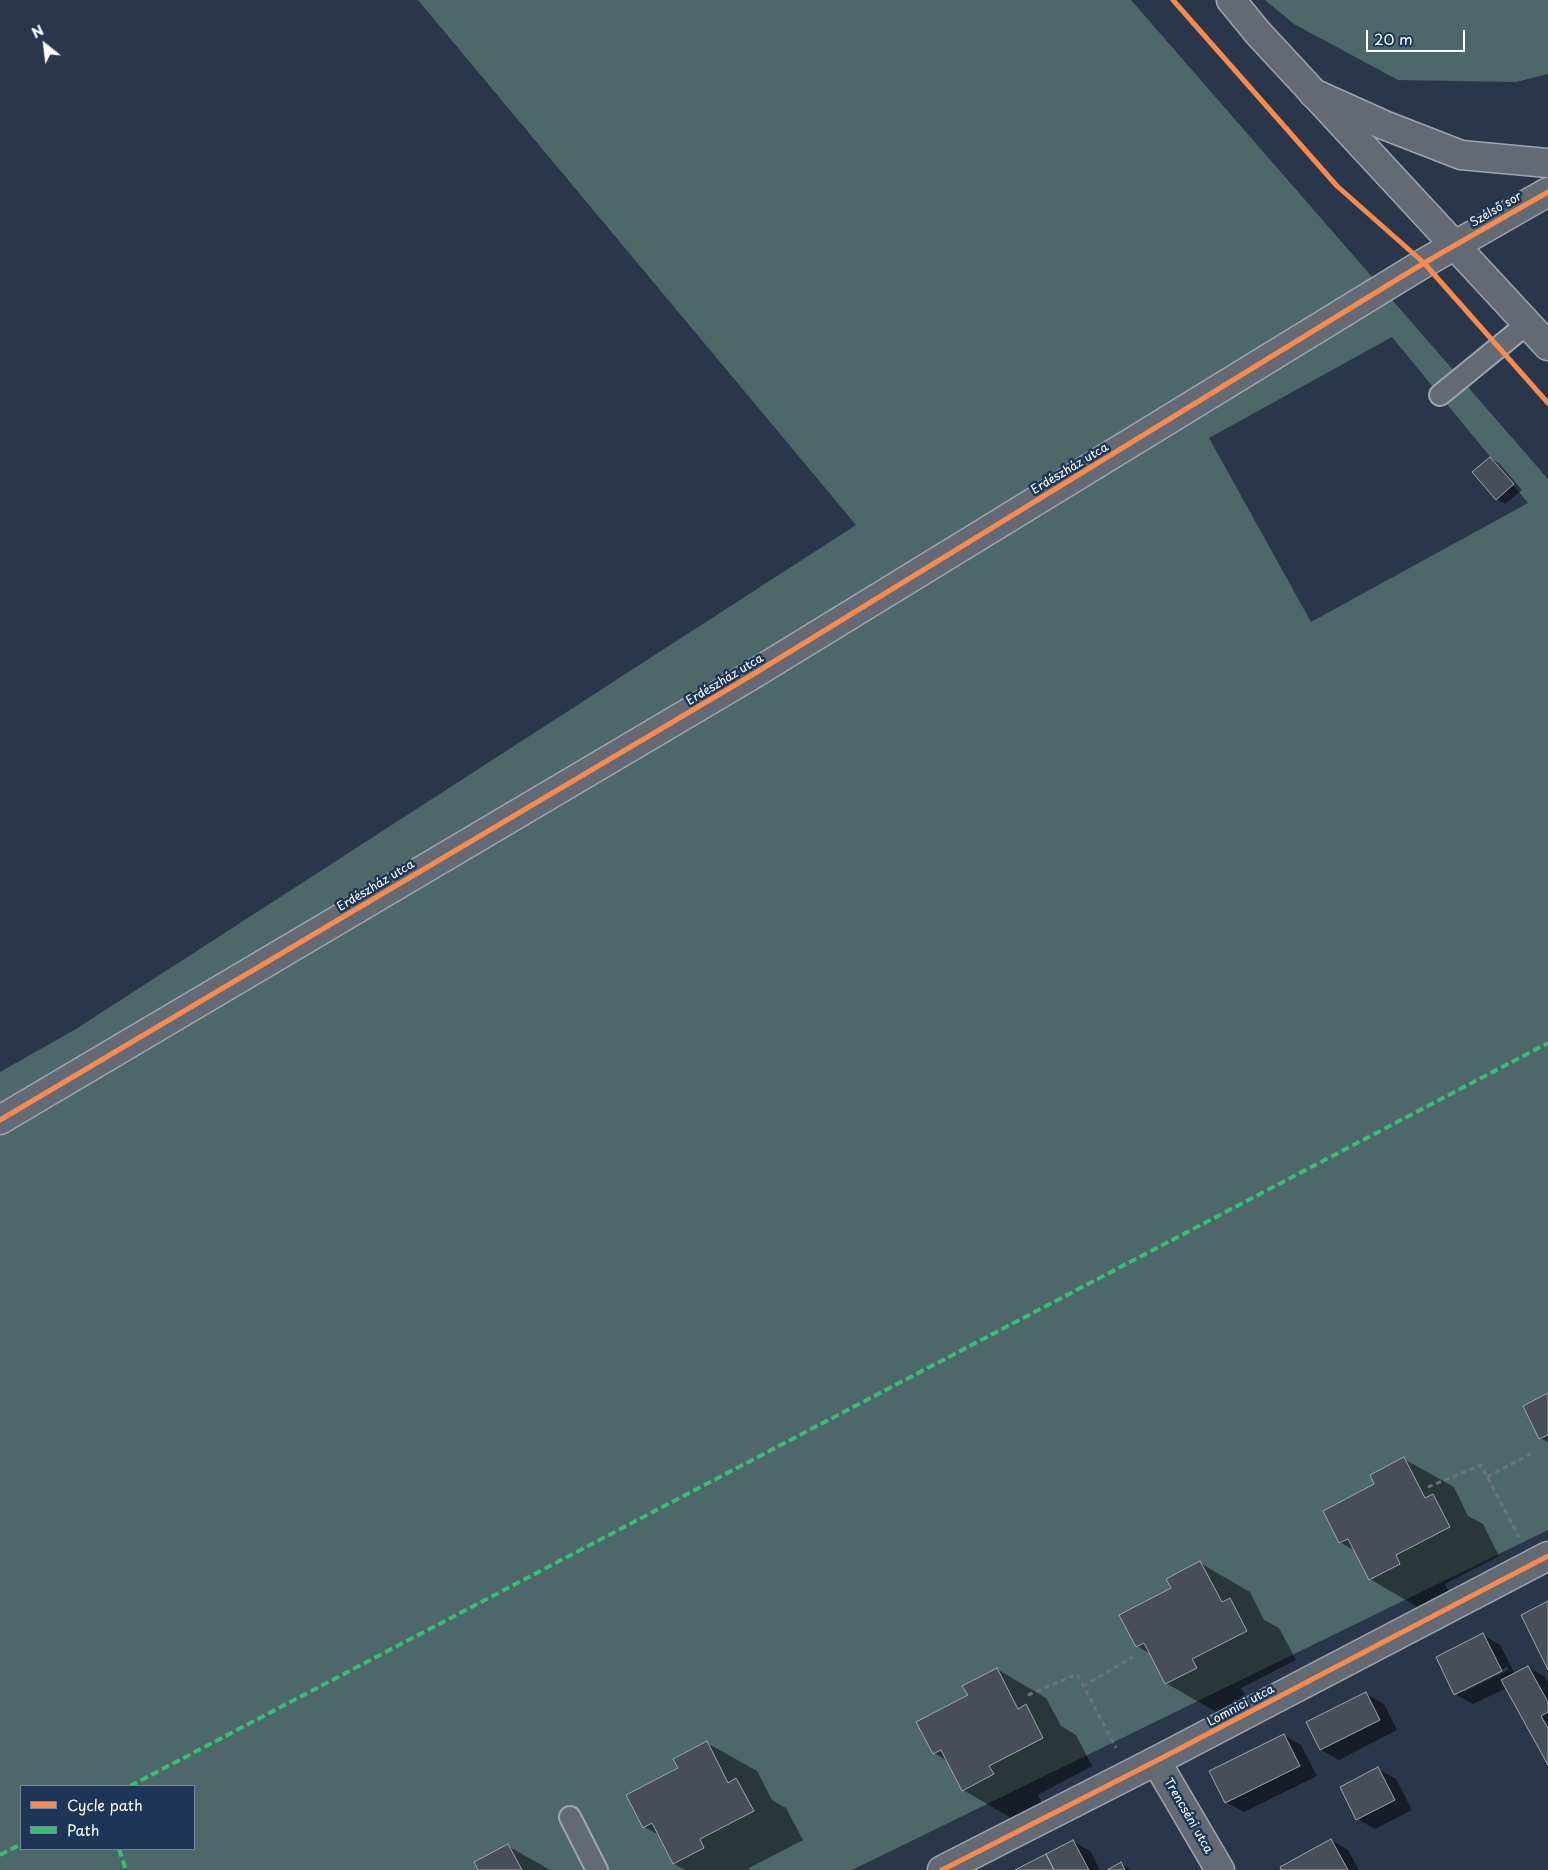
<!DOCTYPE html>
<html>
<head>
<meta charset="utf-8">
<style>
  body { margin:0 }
  #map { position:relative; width:1548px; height:1870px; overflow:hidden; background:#2a374a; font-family:"Playpen Sans",sans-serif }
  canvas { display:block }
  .legend { position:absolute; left:20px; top:1785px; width:175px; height:65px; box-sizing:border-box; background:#1d3557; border:1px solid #77869a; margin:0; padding:6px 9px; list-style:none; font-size:15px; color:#fff }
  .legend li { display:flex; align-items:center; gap:10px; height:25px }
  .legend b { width:25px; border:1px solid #77869a }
  .north { position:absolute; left:20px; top:20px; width:50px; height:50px; -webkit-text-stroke:4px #1d3557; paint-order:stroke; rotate:331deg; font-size:14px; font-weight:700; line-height:20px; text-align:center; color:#fff }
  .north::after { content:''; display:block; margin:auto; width:18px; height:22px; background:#fff; clip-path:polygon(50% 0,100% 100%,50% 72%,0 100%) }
  .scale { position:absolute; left:1366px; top:30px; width:99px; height:22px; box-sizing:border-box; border:2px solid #fff; border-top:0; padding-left:6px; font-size:15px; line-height:18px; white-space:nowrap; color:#fff; -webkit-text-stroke:4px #1d3557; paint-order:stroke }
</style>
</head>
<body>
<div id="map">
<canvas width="1548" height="1870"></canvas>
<ul class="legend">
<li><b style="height:6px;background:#f68b52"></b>Cycle path</li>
<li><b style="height:6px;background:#3abd76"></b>Path</li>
</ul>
<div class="north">N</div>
<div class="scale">20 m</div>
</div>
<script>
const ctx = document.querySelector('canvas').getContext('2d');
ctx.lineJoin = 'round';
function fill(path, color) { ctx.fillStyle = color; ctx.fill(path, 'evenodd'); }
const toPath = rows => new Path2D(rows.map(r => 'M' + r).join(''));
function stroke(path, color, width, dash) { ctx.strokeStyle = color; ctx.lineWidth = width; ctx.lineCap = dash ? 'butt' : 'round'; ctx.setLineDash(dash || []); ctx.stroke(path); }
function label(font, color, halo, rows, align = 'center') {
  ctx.font = font + ' "Playpen Sans",sans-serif'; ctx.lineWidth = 5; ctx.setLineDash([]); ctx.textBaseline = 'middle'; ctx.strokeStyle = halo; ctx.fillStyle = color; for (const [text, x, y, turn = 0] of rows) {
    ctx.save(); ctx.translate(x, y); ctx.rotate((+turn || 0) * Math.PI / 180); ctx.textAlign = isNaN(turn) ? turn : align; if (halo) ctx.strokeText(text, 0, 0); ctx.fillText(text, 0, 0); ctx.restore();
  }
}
const green = toPath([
  [418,0,1131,0,1548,479,1548,1530,852,1870,0,1870,0,1072,76,1029,856,525],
  [1392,337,1528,503,1311,622,1209,438],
  [21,1786,194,1786,194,1849,21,1849],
  [1265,0,1548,0,1548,74,1516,82,1398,80,1294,24]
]);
const shadow = toPath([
  [1490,458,1499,463,1522,490,1505,504,1496,499],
  [1548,1394,1548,1442,1540,1438],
  [1404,1459,1454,1487,1468,1516,1483,1524,1499,1556,1445,1584,1449,1592,1419,1608,1370,1579,1355,1551,1340,1542,1324,1512,1376,1484],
  [1200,1563,1250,1592,1264,1620,1279,1628,1296,1660,1241,1688,1246,1696,1216,1712,1166,1683,1152,1655,1137,1646,1173,1589],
  [1483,1635,1500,1645,1515,1674,1528,1667,1545,1677,1548,1682,1548,1763,1507,1688,1473,1704,1455,1694],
  [1507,1667,1508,1670,1464,1692,1464,1689],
  [997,1669,1046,1698,1061,1726,1076,1735,1092,1766,1038,1795,1042,1803,1013,1819,963,1790,949,1762,934,1753,969,1695],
  [1366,1694,1384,1704,1397,1730,1339,1760,1321,1750,1308,1723],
  [1284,1735,1301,1745,1317,1776,1244,1812,1226,1802],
  [707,1743,757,1771,772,1800,786,1808,803,1840,749,1868,750,1870,685,1870,674,1864,659,1835,644,1827,680,1769],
  [1378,1769,1396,1779,1412,1810,1375,1829,1357,1819],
  [1331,1840,1348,1850,1359,1870,1283,1870],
  [1073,1841,1091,1852,1100,1870,1019,1870],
  [508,1846,550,1870,480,1870],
  [1121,1864,1131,1870,1110,1870]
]);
const building = toPath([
  [1490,457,1514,484,1496,500,1472,472,1490,457],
  [1548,1393,1548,1435,1539,1439,1523,1406,1548,1393],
  [1404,1457,1425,1498,1433,1494,1450,1527,1396,1555,1400,1564,1369,1580,1348,1539,1339,1543,1323,1511,1374,1484,1370,1475,1404,1457],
  [1200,1561,1222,1602,1230,1598,1247,1631,1192,1659,1197,1668,1165,1684,1144,1643,1136,1647,1119,1615,1171,1588,1166,1579,1200,1561],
  [1548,1601,1548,1670,1521,1615,1548,1601],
  [1483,1633,1502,1671,1454,1695,1436,1657,1483,1633],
  [1528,1666,1548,1702,1548,1712,1541,1716,1548,1728,1548,1765,1501,1680,1528,1666],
  [997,1668,1018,1709,1026,1704,1043,1738,989,1766,994,1774,962,1791,941,1750,933,1754,916,1722,968,1695,962,1686,997,1668],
  [1366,1692,1380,1720,1320,1750,1306,1722,1366,1692],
  [1284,1734,1300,1766,1225,1803,1209,1771,1284,1734],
  [707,1741,728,1783,736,1778,754,1811,700,1839,704,1848,673,1864,652,1823,643,1828,626,1795,678,1768,673,1759,707,1741],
  [1378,1767,1395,1800,1356,1820,1340,1787,1378,1767],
  [1331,1839,1348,1870,1281,1870,1280,1867,1331,1839],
  [1073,1840,1089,1870,1054,1870,1046,1854,1073,1840],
  [508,1844,522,1870,478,1870,474,1862,508,1844],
  [1046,1854,1054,1870,1015,1870,1046,1854],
  [1121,1862,1125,1870,1107,1870,1121,1862]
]);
const path = toPath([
  [1487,1477,1534,1452],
  [1428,1487,1481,1465,1519,1537],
  [1083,1686,1133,1657],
  [1028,1695,1077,1674,1116,1748]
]);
const lane = toPath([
  [1440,395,1527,324],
  [570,1817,597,1870]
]);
const street = toPath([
  [1313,93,1384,125,1461,155,1548,163],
  [0,1120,752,675,1424,263,1548,192],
  [942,1870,1156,1761]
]);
const secondary = toPath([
  [1231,0,1258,33,1548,346],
  [1220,1870,1156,1761,1548,1556]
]);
const quiet = toPath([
  [130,1786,1548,1043],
  [119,1849,126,1870],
  [0,1855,21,1844]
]);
const cycleway = toPath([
  [1173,0,1337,186,1424,263,1548,403],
  [0,1120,752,675,1424,263,1548,192],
  [942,1870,1156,1761,1548,1556]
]);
const streetNames = [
  ["Szélső sor",1496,210,-30],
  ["Erdészház utca",1070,469,-31],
  ["Erdészház utca",725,680,-31],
  ["Erdészház utca",376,886,-31],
  ["Lomnici utca",1241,1706,-28],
  ["Trencséni utca",1188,1816,60]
];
fill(green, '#4e6869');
fill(shadow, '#0007');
fill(building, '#484e58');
stroke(building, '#9fa5ae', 1);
stroke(lane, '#9fa5ae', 24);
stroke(street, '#9fa5ae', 31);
stroke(secondary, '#9fa5ae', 31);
stroke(path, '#6a727c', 3, [5, 4]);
stroke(lane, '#636a74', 20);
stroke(street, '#636a74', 28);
stroke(secondary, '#636a74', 28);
stroke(quiet, '#3abd76', 4, [8, 4]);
stroke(cycleway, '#f68b52', 5);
label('12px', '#fff', '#1d3557', streetNames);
</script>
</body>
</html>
